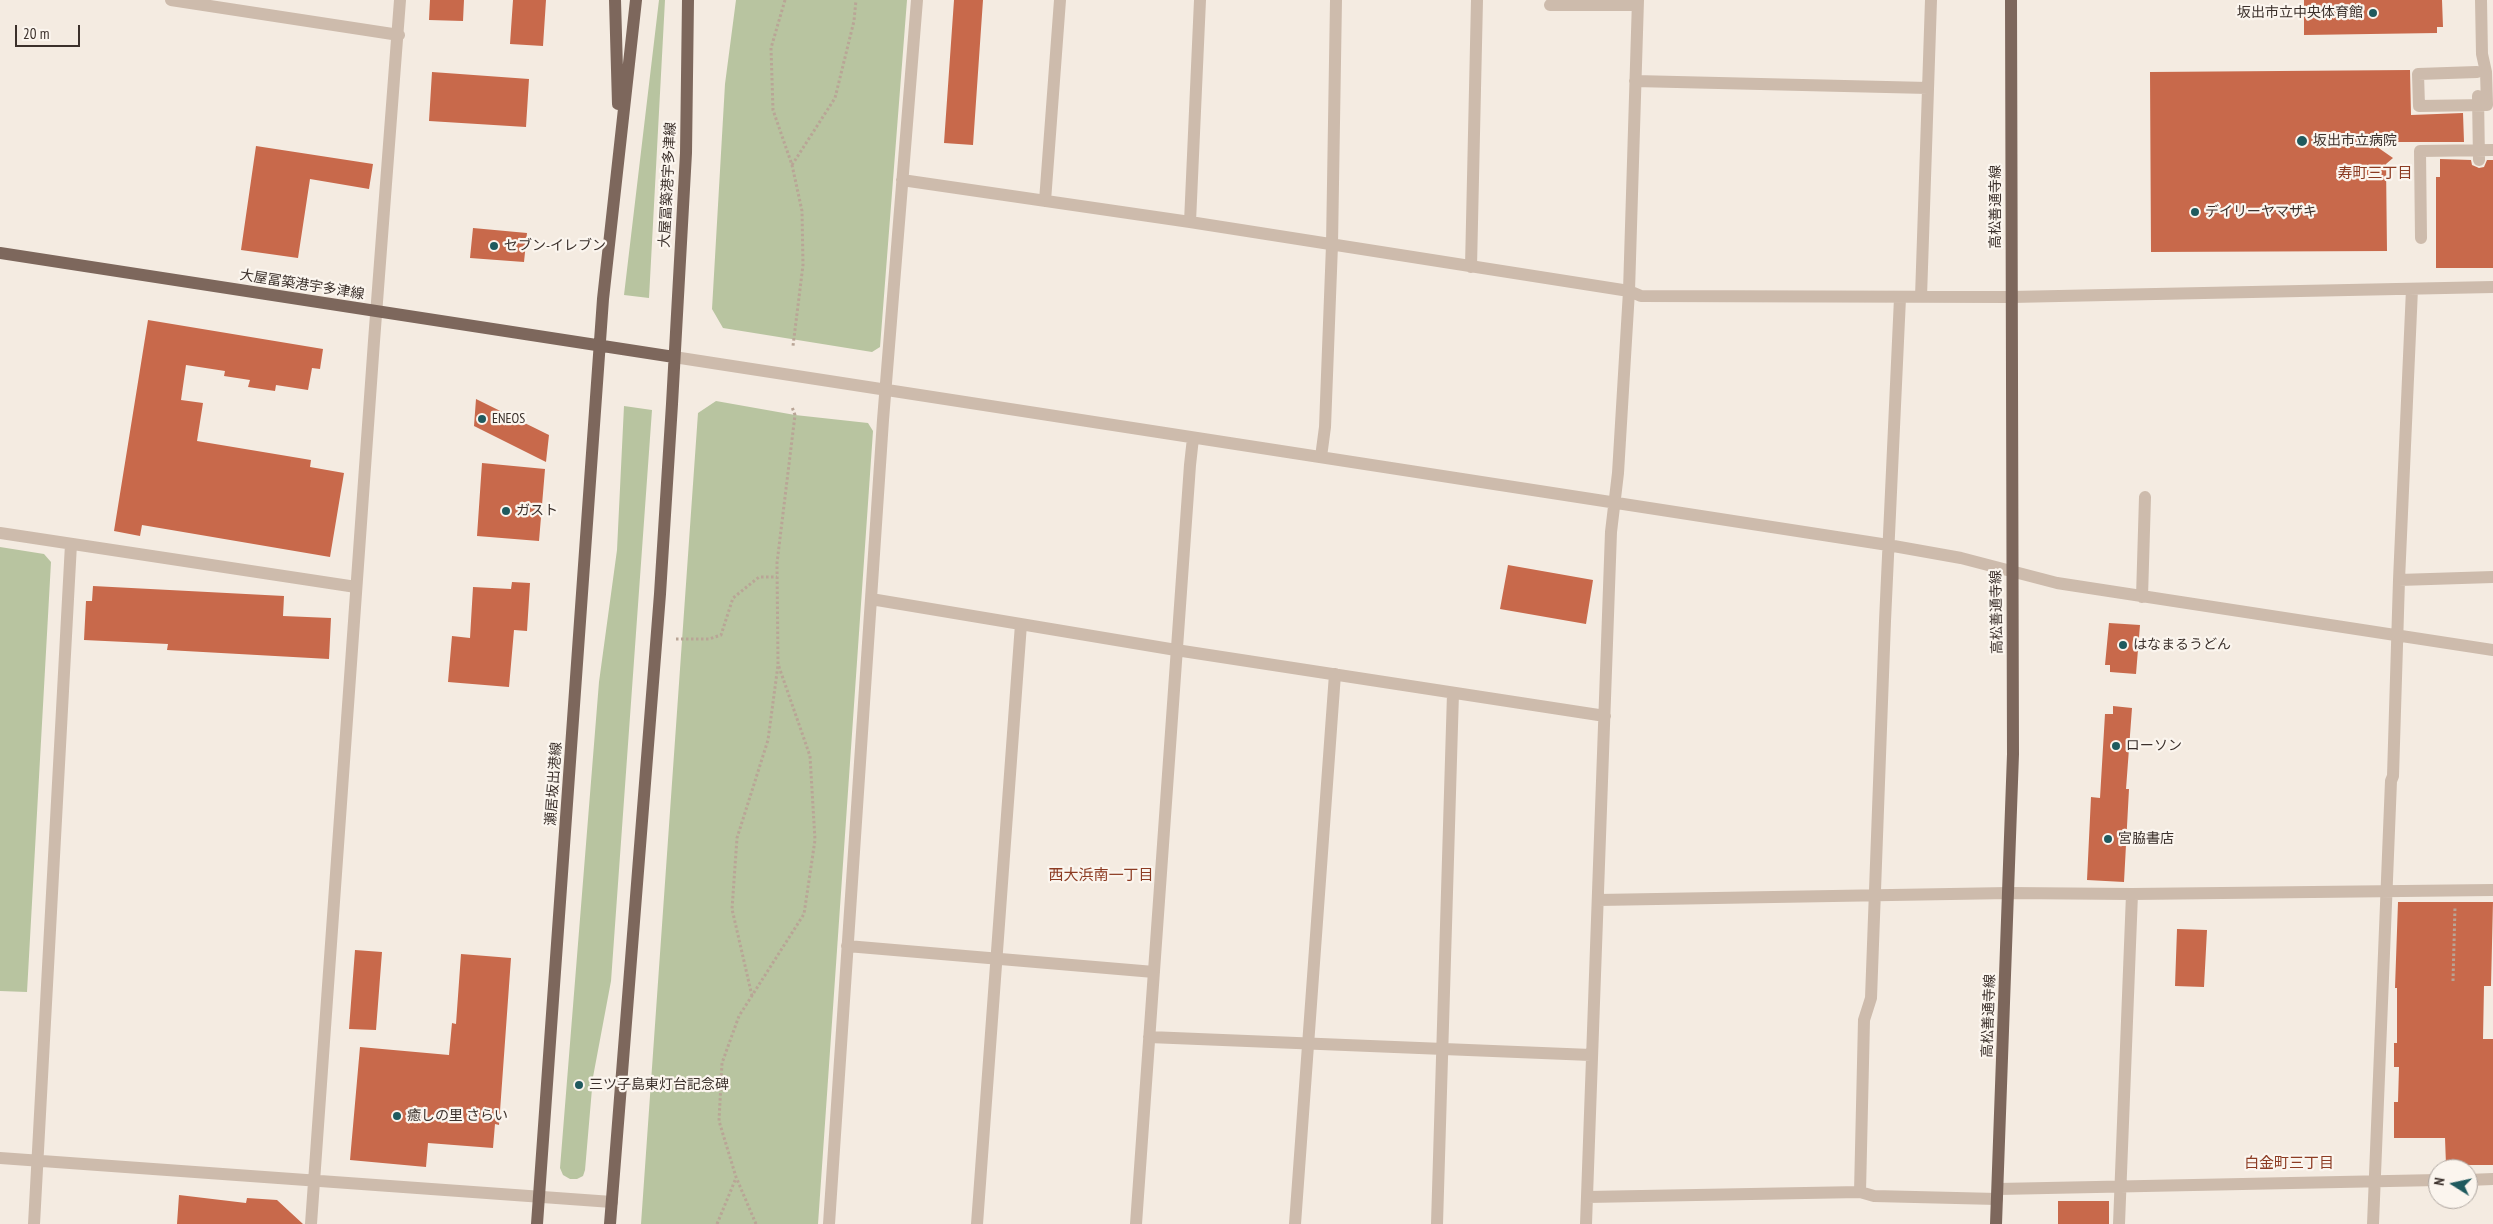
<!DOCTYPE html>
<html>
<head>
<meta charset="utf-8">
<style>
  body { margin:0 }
  #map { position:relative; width:2493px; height:1224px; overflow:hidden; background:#f4ebe1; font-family:"PT Sans Narrow",sans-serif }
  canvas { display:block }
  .north { position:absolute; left:2428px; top:1159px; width:50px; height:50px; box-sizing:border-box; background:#fbf5ee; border:1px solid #aea6a0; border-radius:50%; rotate:280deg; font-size:14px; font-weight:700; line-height:20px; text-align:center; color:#3b302b }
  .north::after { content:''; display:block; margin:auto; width:18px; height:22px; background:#1f5a5e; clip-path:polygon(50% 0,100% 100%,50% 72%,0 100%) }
  .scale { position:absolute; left:15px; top:25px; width:65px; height:22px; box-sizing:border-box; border:2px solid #3b302b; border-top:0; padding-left:6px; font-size:15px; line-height:18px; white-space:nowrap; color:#3b302b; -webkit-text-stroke:4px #fbf5ee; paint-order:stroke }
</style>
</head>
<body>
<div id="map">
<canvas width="2493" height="1224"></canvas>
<div class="north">N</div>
<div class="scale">20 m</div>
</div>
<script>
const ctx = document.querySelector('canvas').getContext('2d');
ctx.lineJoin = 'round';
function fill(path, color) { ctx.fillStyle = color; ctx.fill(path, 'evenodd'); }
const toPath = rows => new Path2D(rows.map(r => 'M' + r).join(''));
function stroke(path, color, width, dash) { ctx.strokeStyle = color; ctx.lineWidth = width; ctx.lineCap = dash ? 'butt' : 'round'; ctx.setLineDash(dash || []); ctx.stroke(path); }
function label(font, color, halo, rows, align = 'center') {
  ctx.font = font + ' "PT Sans Narrow","Noto Sans JP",sans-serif'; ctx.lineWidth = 4.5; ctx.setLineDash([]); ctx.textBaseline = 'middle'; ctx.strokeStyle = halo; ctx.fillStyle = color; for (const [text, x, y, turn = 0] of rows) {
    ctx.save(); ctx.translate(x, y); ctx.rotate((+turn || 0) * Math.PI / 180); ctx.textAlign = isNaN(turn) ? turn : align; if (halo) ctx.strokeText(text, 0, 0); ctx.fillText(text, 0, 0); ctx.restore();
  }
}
const green = toPath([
  [659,0,665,0,649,298,624,295],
  [736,0,907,0,880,347,872,352,723,328,712,309,725,84],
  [716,401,795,415,868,423,873,431,818,1224,641,1224,698,413],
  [624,406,652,410,611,981,593,1077,585,1170,583,1176,577,1179,570,1179,563,1175,560,1168,599,682,617,550],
  [0,547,44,554,51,562,27,992,0,991]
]);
const building = toPath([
  [430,0,464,0,463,21,429,20],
  [513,0,546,0,543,46,510,44],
  [954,0,983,0,973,145,944,143],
  [2304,0,2442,0,2443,27,2437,27,2437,33,2304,35],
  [2410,70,2411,115,2463,113,2464,142,2370,142,2393,158,2386,164,2387,251,2151,252,2150,72],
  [432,72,529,79,526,127,429,121],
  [256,146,373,164,369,189,310,179,298,258,241,250],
  [2440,159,2471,160,2472,165,2479,168,2484,167,2487,160,2493,160,2493,268,2436,268,2436,177,2440,177],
  [473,228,527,233,524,262,470,258],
  [148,320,323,349,320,369,312,368,308,390,276,385,275,391,248,387,250,380,224,376,225,371,186,365,181,400,203,403,197,441,311,460,310,467,344,473,330,557,142,525,140,536,114,531],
  [476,399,549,435,546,462,474,426],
  [482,463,545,469,539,541,477,536],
  [1508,565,1593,580,1586,624,1500,609],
  [512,582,530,583,527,631,514,630,509,687,448,682,452,636,470,638,473,587,511,589],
  [93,586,284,596,283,616,331,618,329,659,167,650,168,644,84,640,86,601,92,601],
  [2109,623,2140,625,2136,674,2110,672,2110,665,2105,665],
  [2113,706,2132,708,2126,789,2129,789,2124,882,2087,880,2091,797,2100,798,2105,714,2113,714],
  [2398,902,2493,902,2491,986,2484,986,2483,1039,2493,1039,2493,1165,2446,1165,2445,1138,2394,1138,2394,1102,2398,1102,2399,1067,2394,1067,2394,1043,2397,1043,2397,988,2395,988],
  [2177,929,2207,930,2204,987,2175,986],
  [355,950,382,952,376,1030,349,1029],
  [461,954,511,958,499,1125,495,1124,493,1148,428,1143,426,1167,350,1160,360,1047,449,1055,452,1023,456,1024],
  [179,1195,246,1203,247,1198,277,1200,303,1224,177,1224],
  [2058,1201,2109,1201,2109,1224,2058,1224]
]);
const path = toPath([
  [785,0,771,48,773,110,792,165,802,211,803,265,793,346],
  [792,165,835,98,854,21,856,0],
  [676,639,709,639,721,635,733,598,759,577,777,577],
  [2453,981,2455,907],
  [752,996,732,909,737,838,768,740,778,665],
  [717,1224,736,1178],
  [756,1224,736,1177,719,1121,722,1063,739,1016,804,914,815,840,810,756,778,664,777,563,795,415,792,407]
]);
const minor = toPath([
  [171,0,399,35],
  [1550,5,1637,5],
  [2477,72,2418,74,2419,106,2487,105,2486,72,2482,54,2481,0],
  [1635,81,1928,88],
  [2478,96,2479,160],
  [902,180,1190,222,1629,291,1641,296,2011,297,2493,287],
  [1045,201,1060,0],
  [1190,222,1200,0],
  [2421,238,2420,151,2493,150],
  [1471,267,1477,0],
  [1921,297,1931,0],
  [674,357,1888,545,1961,558,2057,583,2493,650],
  [1321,457,1325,427,1332,245,1336,0],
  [0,533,356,587],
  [2399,580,2493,577],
  [2142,597,2145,497],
  [871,599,1176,650,1605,716],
  [1598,900,2009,893,2132,894,2493,890],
  [847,946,1154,972],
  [1149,1037,1591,1055],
  [0,1158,612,1202],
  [2468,1180,2493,1179],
  [1998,1189,2438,1180],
  [1860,1192,1864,1020,1871,998,1885,621,1900,298],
  [1587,1197,1860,1192,1874,1196,1997,1199],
  [34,1224,71,544],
  [311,1224,374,341,400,0],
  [829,1224,883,420,917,0],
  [977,1224,1021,624],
  [1136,1224,1190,465,1193,438],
  [1295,1224,1335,674],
  [1437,1224,1453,693],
  [1586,1224,1611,532,1618,473,1629,291,1638,0],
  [2119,1224,2132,894],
  [2373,1224,2391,781,2393,776,2399,580,2412,289]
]);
const major = toPath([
  [615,0,618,104],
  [0,253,674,357],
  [537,1224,603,299,636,0],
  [610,1224,660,594,672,404,686,153,688,0],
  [1996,1224,2013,754,2011,0]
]);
const markers = [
  [2373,13,5,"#1f5a5e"],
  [2302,141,6,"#1f5a5e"],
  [2195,212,5,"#1f5a5e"],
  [494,246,5,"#1f5a5e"],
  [482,419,5,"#1f5a5e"],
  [506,511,5,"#1f5a5e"],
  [2123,645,5,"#1f5a5e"],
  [2116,746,5,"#1f5a5e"],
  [2108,839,5,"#1f5a5e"],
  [579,1085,5,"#1f5a5e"],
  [397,1116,5,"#1f5a5e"]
];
const poiNames = [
  ["坂出市立中央体育館",2363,13,"right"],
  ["坂出市立病院",2313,141],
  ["デイリーヤマザキ",2205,212],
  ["セブン-イレブン",504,246],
  ["ENEOS",492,419],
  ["ガスト",516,511],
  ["はなまるうどん",2133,645],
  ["ローソン",2126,746],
  ["宮脇書店",2118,839],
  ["三ツ子島東灯台記念碑",589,1085],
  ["癒しの里 さらい",407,1116]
];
const streetNames = [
  ["大屋冨築港宇多津線",668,185,-87],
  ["高松善通寺線",1996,207,-90],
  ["大屋冨築港宇多津線",302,285,9],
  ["高松善通寺線",1997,612,-91],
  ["瀬居坂出港線",554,784,-86],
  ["高松善通寺線",1989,1016,-88]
];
const neighbourhoodNames = [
  ["寿町三丁目",2375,174],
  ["西大浜南一丁目",1101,876],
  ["白金町三丁目",2289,1164]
];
fill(green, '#b8c4a0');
fill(building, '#c8694b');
stroke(path, '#b9a596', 3, [2.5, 2.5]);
stroke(minor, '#cdbbac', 12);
stroke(major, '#7d675c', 12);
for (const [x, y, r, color] of markers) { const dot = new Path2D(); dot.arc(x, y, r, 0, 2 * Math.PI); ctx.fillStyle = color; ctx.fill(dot); stroke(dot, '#fbf5ee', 2); }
label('14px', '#3b302b', '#fbf5ee', poiNames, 'left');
label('14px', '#3b302b', '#fbf5ee', streetNames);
label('15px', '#8c3b22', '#fbf5ee', neighbourhoodNames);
</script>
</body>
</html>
